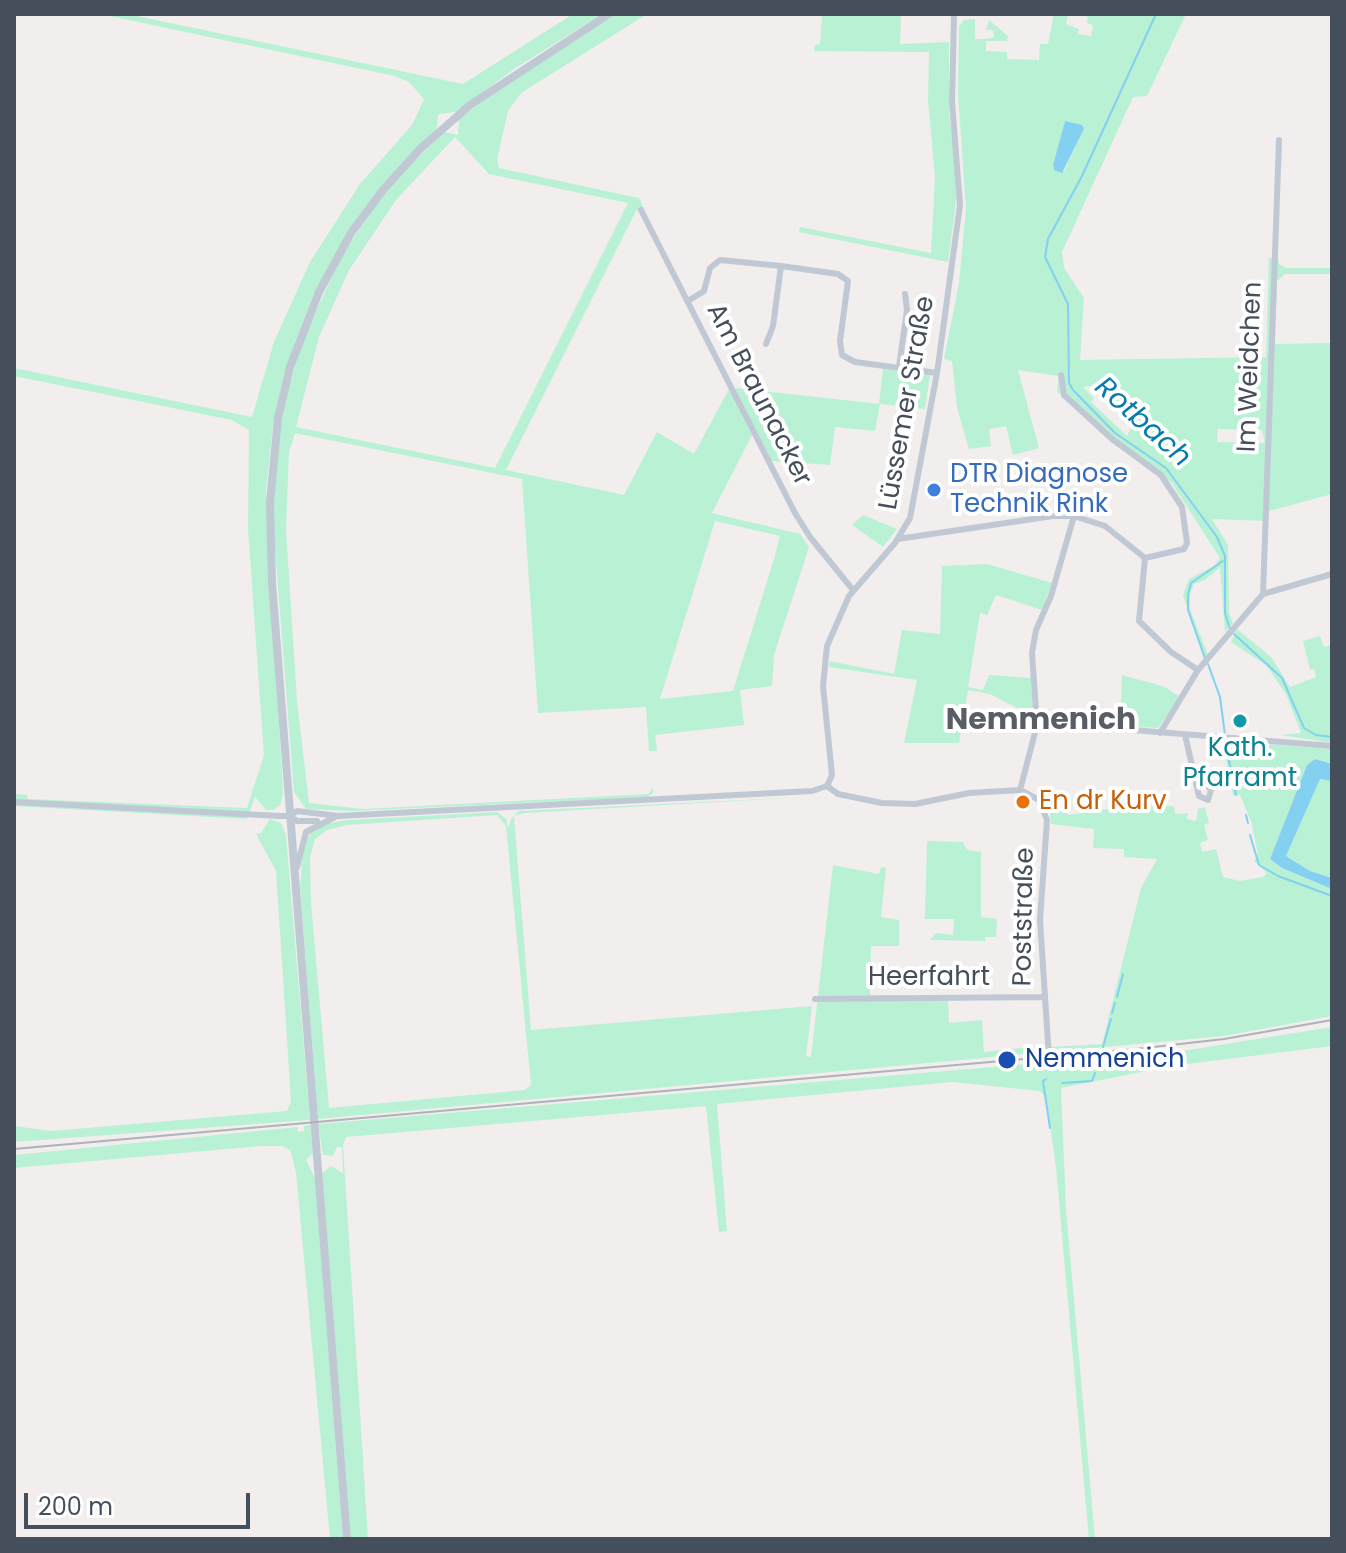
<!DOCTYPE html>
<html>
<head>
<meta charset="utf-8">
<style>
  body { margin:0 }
  #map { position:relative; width:1346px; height:1553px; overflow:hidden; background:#f1eeed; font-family:Poppins,sans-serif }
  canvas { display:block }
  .frame { position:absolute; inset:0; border:16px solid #454f5c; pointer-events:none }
  .scale { position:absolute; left:24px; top:1493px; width:226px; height:36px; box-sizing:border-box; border:4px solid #454f5c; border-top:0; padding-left:10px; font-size:24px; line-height:28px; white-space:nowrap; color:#454f5c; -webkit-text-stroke:6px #fff; paint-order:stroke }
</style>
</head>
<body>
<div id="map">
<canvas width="1346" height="1553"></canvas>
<div class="frame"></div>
<div class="scale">200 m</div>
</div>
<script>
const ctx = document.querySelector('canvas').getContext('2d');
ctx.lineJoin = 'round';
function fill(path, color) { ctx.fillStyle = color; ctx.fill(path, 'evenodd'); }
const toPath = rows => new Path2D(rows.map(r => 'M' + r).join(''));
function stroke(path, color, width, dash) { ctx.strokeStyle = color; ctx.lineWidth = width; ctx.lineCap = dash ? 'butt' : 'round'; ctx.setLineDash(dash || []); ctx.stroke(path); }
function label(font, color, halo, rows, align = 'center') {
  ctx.font = font + ' Poppins,sans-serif'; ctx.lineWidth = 8; ctx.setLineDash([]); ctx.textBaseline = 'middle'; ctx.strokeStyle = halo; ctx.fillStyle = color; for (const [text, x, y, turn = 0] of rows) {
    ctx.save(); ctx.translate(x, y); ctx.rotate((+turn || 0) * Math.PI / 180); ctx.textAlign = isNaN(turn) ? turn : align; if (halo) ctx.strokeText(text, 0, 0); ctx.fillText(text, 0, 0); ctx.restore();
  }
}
const green = toPath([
  [100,14,127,14,463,84,573,14,602,14,514,69,456,112,438,114,437,128,379,189,349,230,312,298,284,375,273,425,266,490,283,794,280,805,273,810,266,810,255,797,247,819,14,806,14,794,27,795,28,799,247,808,264,755,248,529,249,430,232,420,14,376,14,368,252,417,274,342,310,262,360,184,412,125,424,99,409,82,395,76],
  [616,14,647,14,521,93,508,111,497,159,499,168,639,198,644,209,636,211,506,470,624,495,657,432,694,454,729,389,752,435,712,513,800,534,809,547,774,655,772,686,740,690,744,725,655,735,657,751,649,751,646,707,538,713,522,479,295,433,289,452,286,529,297,701,309,803,363,809,649,794,653,787,653,793,648,797,352,811,306,809,294,792,273,523,276,456,284,406,301,344,342,255,378,202,408,167,444,132,458,135,459,119,487,97],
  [455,137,489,174,628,203,495,468,296,427,319,337,349,270,396,200],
  [715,521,780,536,774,559,733,691,660,699],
  [822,14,901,14,900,44,949,42,949,113,958,187,948,262,799,232,800,227,931,253,935,177,928,100,929,52,814,51,815,45,820,44],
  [1054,14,1068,14,1066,24,1079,29,1078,34,1091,36,1093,25,1087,23,1088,17,1079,14,1186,14,1147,96,1133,97,1062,252,1064,268,1084,298,1080,360,1266,357,1269,258,1278,258,1279,264,1286,268,1332,268,1332,274,1285,274,1277,281,1275,344,1332,343,1332,494,1269,511,1268,521,1212,519,1228,545,1229,613,1233,623,1225,632,1220,567,1205,580,1194,584,1190,594,1190,609,1208,655,1204,660,1183,595,1189,579,1214,566,1220,558,1171,482,1112,442,1057,391,1059,376,1018,370,1039,448,1013,455,1006,426,989,429,991,446,969,449,957,408,952,361,944,359,959,283,966,209,958,93,959,26,964,20,975,19,975,39,986,39,994,37,993,30,986,30,989,20,1008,36,1007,41,986,41,986,51,1007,52,1007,59,1039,60,1040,44,1048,44],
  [1065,121,1081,125,1084,129,1064,171,1053,168,1053,165],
  [1105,384,1116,392,1111,399,1125,404,1121,410,1127,408,1138,413,1127,436,1091,402,1094,398,1083,387],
  [1218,429,1262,430,1265,443,1217,442],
  [883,369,930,375,925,409,880,404,875,431,835,427,830,465,772,461,735,391,736,388,879,404],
  [863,515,897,529,883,547,852,525],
  [987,564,1052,583,1042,610,996,595,987,615,980,613,968,687,983,690,989,675,1031,678,1033,716,990,694,968,690,959,743,904,743,917,680,829,667,830,661,894,674,902,630,940,634,942,566],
  [1237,629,1271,657,1290,687,1316,677,1314,669,1310,670,1303,641,1320,636,1324,647,1332,645,1332,743,1281,735,1301,733,1286,694,1266,665,1231,642],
  [1122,675,1165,687,1180,697,1158,728,1120,726],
  [1222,741,1332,749,1332,764,1315,759,1307,765,1270,859,1282,868,1332,889,1332,1016,1224,1036,1050,1052,1051,1047,1102,1044,1141,888,1157,859,1124,857,1124,849,1093,848,1094,829,1051,824,1050,813,1066,809,1068,815,1121,807,1174,806,1175,814,1188,813,1187,819,1196,821,1198,809,1205,807,1209,823,1204,825,1208,840,1200,843,1202,852,1216,849,1223,877,1240,881,1263,877,1267,873,1254,861,1258,854,1251,821,1240,795,1233,795],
  [1320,778,1332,781,1332,878,1310,871,1286,856],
  [804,797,525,813,514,816,531,1030,812,1006,806,1056,811,1057,833,865,879,874,881,867,886,868,881,917,899,920,899,946,871,946,870,995,902,995,902,1001,948,1001,949,1023,982,1020,984,1052,1039,1046,1037,1053,318,1119,300,886,303,848,311,831,323,824,348,820,497,812,506,819,508,829,511,819,519,811],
  [497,815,506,826,531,1085,525,1090,329,1108,311,903,310,857,315,839,327,830,346,825],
  [270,819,281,823,286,835,310,1120,14,1142,14,1126,51,1131,287,1111,291,1101,276,871,256,834,261,833],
  [927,841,963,842,967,850,981,852,981,917,997,919,996,937,985,937,985,941,930,940,936,933,953,935,954,919,925,919],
  [1332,1027,1332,1046,1171,1066,1061,1088,1066,1209,1095,1539,1089,1539,1056,1167,1046,1098,1040,1091,952,1082,717,1104,727,1231,719,1232,706,1106,346,1137,343,1145,368,1539,351,1539,322,1173,331,1166,343,1173,342,1147,337,1147,333,1156,323,1155,318,1124,1182,1051],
  [310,1125,313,1153,306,1160,315,1178,343,1539,330,1539,296,1172,290,1150,282,1146,261,1146,14,1168,14,1155,298,1127,298,1132,304,1131,304,1126]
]);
const water = toPath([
  [1065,121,1082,125,1084,129,1062,173,1054,170,1053,165],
  [1315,759,1332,764,1332,781,1320,779,1286,856,1310,871,1332,878,1332,889,1282,868,1270,859,1307,765]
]);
const stream = toPath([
  [1156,14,1082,176,1048,239,1045,257,1068,304,1069,383,1073,390,1115,433,1166,468,1217,537,1225,556,1225,613,1230,629],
  [1234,634,1282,678,1304,728,1316,735,1332,737],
  [1205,658,1188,610,1188,595,1191,583,1223,561],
  [1208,664,1220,697,1225,735],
  [1225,741,1236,795],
  [1246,815,1248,823],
  [1250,835,1259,865,1278,876,1332,896],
  [1117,997,1123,974],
  [1112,1013,1115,1003],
  [1103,1047,1111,1019],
  [1046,1079,1043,1081,1050,1128],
  [1062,1083,1092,1081,1095,1073]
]);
const minor = toPath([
  [641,210,795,513,810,537,853,590],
  [688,301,704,291,710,268,720,260,781,266],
  [766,344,773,326,781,266,838,274,848,281,840,341,842,355,855,362,937,373],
  [899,367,907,310,905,294],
  [1061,375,1064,395,1112,439,1161,475,1182,507,1187,543,1184,549,1145,558],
  [898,539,1053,516,1074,516,1105,526,1145,558],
  [1145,558,1139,621,1171,652,1198,670],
  [1263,594,1279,140],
  [1037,725,1032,653,1036,630,1051,596,1074,516],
  [1160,733,1198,670,1263,594,1332,574],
  [1185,735,1199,796,1208,800,1211,790,1193,770],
  [827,786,838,794,882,803,915,804,969,793,1020,790,1039,800,1047,820,1040,920,1049,1058],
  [1020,790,1037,725,1045,723,1332,746],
  [14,802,280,816,290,816,297,811,338,816,812,791,827,786,832,775,823,686,827,646,849,596,895,543,910,518,937,373,960,205,952,102,954,14],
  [290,816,297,821,317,821],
  [297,867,306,832,335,817],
  [815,999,1044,997]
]);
const tertiary = toPath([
  [347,1539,272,583,270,502,278,418,290,367,319,292,351,233,383,190,420,149,470,105,609,14]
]);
const rail = toPath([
  [14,1149,1136,1049,1224,1039,1332,1020]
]);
const markers = [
  [934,490,8,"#3f7fe0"],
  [1240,721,8,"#0f9aa8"],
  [1023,802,8,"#e8710a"],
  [1007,1060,10,"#1a4fb4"]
];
const streetNames = [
  ["Im Weidchen",1251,367,-88],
  ["Am Braunacker",758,395,63],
  ["Lüssemer Straße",908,403,-80],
  ["Poststraße",1025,917,-89],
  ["Heerfahrt",929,978]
];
const shopNames = [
  ["DTR Diagnose",950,475],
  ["Technik Rink",950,505]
];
const cultureNames = [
  ["Kath.",1240,749],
  ["Pfarramt",1240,779]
];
const foodNames = [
  ["En dr Kurv",1039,802]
];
const transitNames = [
  ["Nemmenich",1025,1060]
];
const waterNames = [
  ["Rotbach",1142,423,42]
];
const quarterNames = [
  ["Nemmenich",1041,721]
];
fill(green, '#b9f1d4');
fill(water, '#83d0f1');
stroke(stream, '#83d0f1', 2);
stroke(minor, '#c0c8d4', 6);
stroke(tertiary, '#c0c8d4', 8);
stroke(rail, '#afb2b9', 2);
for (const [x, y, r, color] of markers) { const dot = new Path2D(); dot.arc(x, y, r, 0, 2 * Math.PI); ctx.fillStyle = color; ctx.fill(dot); stroke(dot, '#fff', 3); }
label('26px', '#454f5c', '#fff', streetNames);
label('26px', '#366cbe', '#fff', shopNames, 'left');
label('26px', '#0d838f', '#fff', cultureNames);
label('26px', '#c56008', '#fff', foodNames, 'left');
label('26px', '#164399', '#fff', transitNames, 'left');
label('italic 28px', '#047cb0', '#fff', waterNames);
label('bold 30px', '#5a5d63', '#fff', quarterNames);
</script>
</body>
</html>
